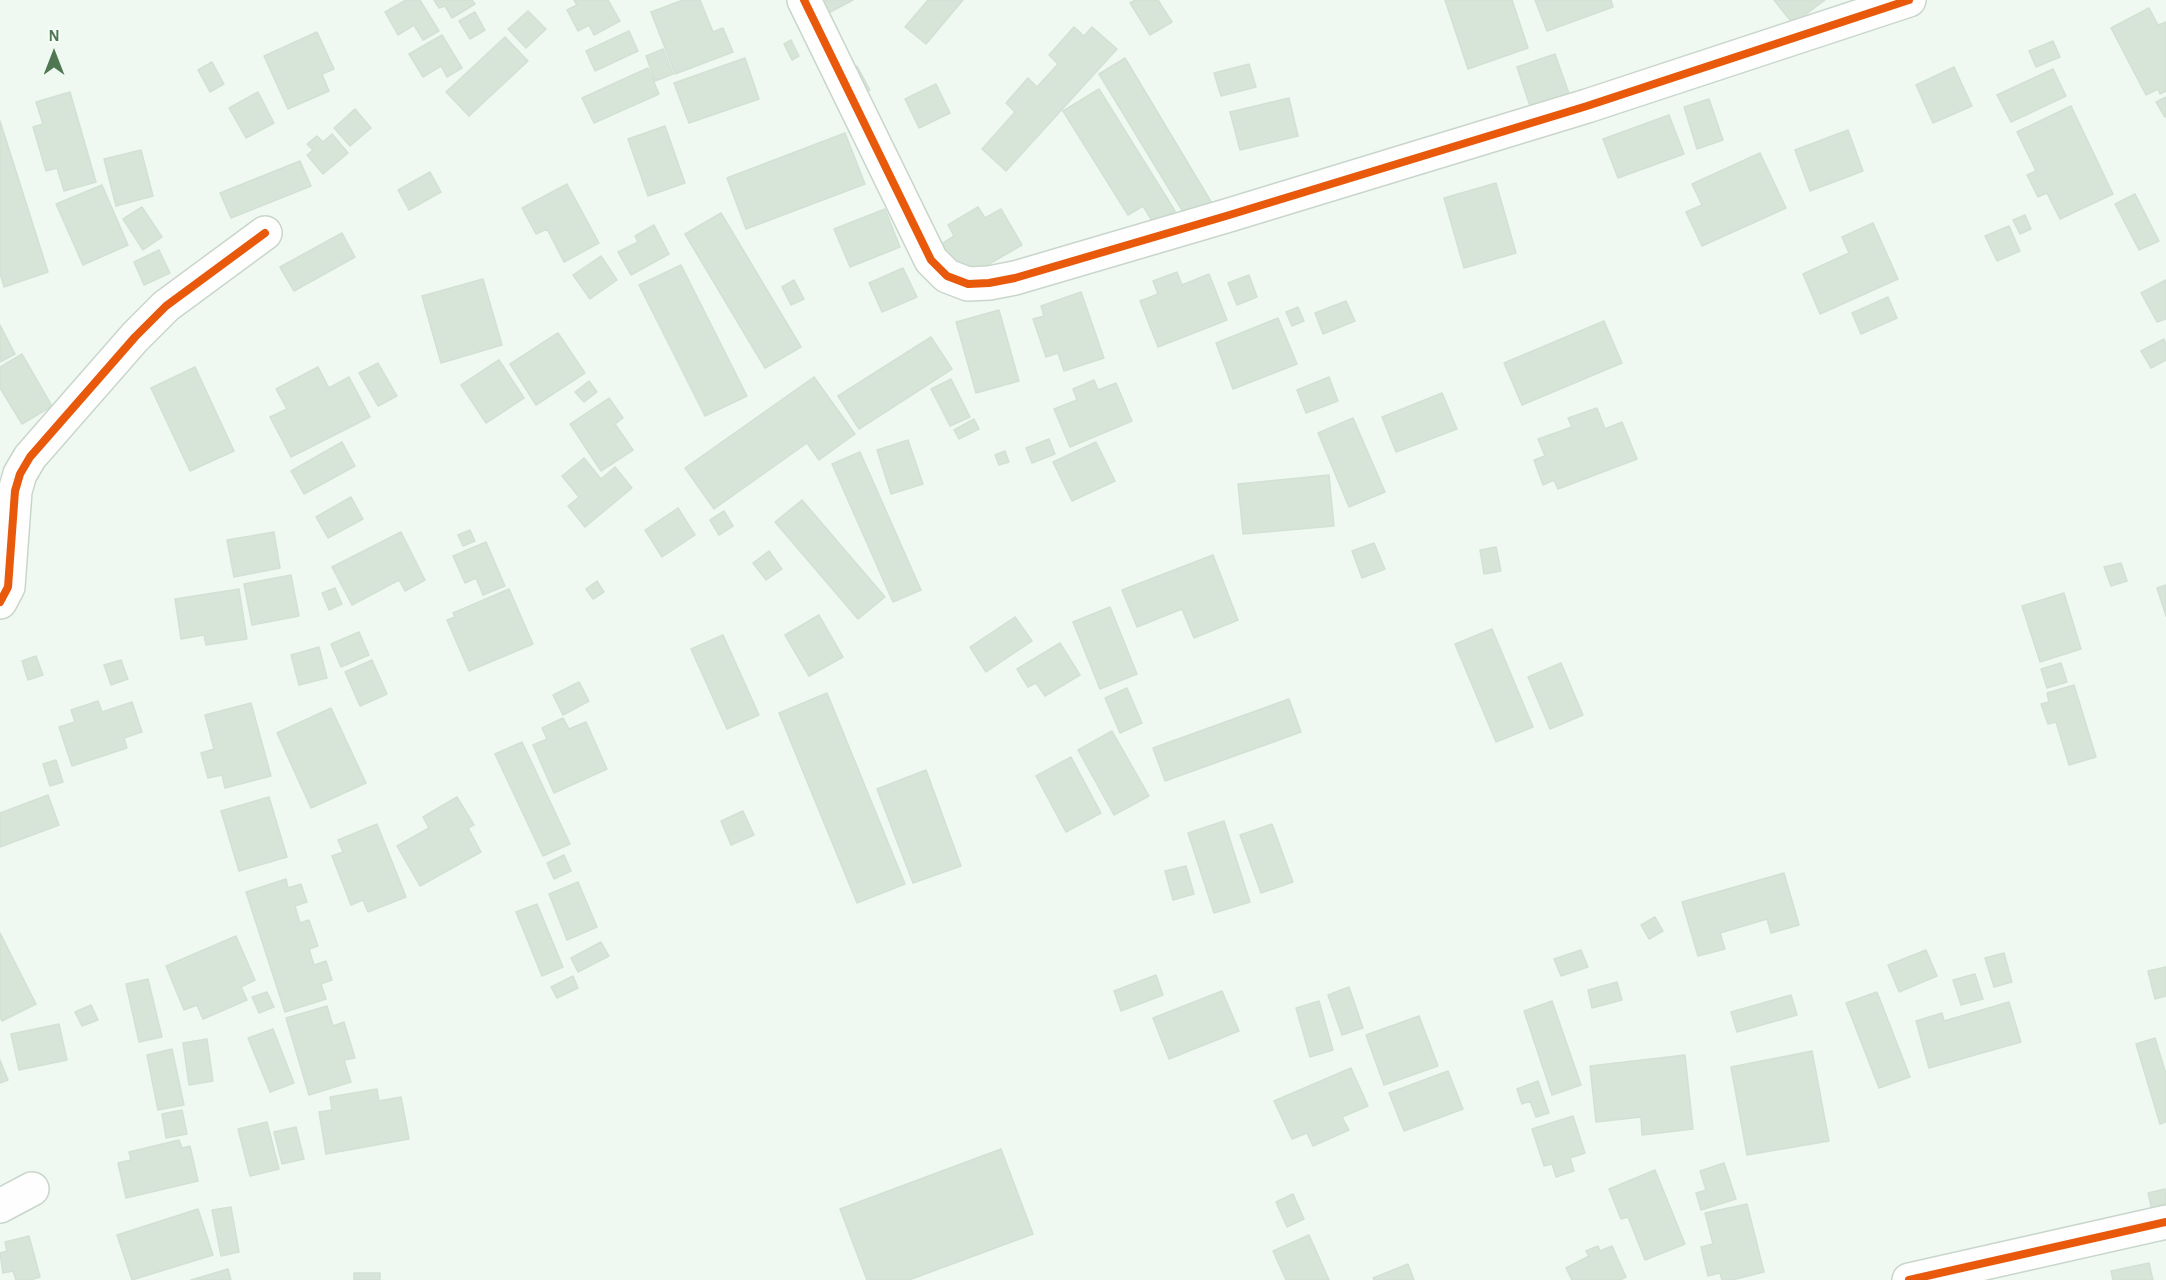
<!DOCTYPE html>
<html>
<head>
<meta charset="utf-8">
<style>
  body { margin:0 }
  #map { position:relative; width:2166px; height:1280px; overflow:hidden; background:#f0f8f2; font-family:"Alegreya Sans",sans-serif }
  canvas { display:block }
  .north { position:absolute; left:24px; top:24px; width:60px; height:60px; -webkit-text-stroke:4px #f3fef6; paint-order:stroke; rotate:0deg; font-size:16px; font-weight:700; line-height:24px; text-align:center; color:#4f7752 }
  .north::after { content:''; display:block; margin:auto; width:21px; height:27px; background:#4f7752; clip-path:polygon(50% 0,100% 100%,50% 72%,0 100%) }
</style>
</head>
<body>
<div id="map">
<canvas width="2166" height="1280"></canvas>
<div class="north">N</div>
</div>
<script>
const ctx = document.querySelector('canvas').getContext('2d');
ctx.lineJoin = 'round';
function fill(path, color) { ctx.fillStyle = color; ctx.fill(path, 'evenodd'); }
const toPath = rows => new Path2D(rows.map(r => 'M' + r).join(''));
function stroke(path, color, width, dash) { ctx.strokeStyle = color; ctx.lineWidth = width; ctx.lineCap = dash ? 'butt' : 'round'; ctx.setLineDash(dash || []); ctx.stroke(path); }
const building = toPath([
  [406,0,420,0,439,31,423,40,414,25,398,35,385,12,406,0],
  [434,0,472,0,475,4,452,18,445,6,439,8,434,0],
  [574,0,608,0,620,21,594,35,589,25,578,31,567,10,577,5,574,0],
  [683,0,700,0,713,32,723,28,733,52,675,74,651,12,683,0],
  [807,0,853,0,817,19,807,0],
  [928,0,963,0,926,44,905,27,928,0],
  [1135,0,1158,0,1172,22,1150,35,1130,3,1135,0],
  [1445,0,1512,0,1528,48,1468,69,1445,0],
  [1535,0,1611,0,1613,7,1547,31,1535,0],
  [1774,0,1825,0,1793,24,1774,0],
  [2149,8,2158,25,2166,22,2166,91,2160,94,2158,89,2146,95,2111,28,2149,8],
  [528,11,546,29,526,48,508,29,528,11],
  [475,12,485,30,470,39,459,21,475,12],
  [1074,27,1084,36,1092,27,1117,49,1006,171,982,149,1015,112,1006,103,1028,78,1037,87,1058,64,1049,55,1074,27],
  [629,31,638,51,595,71,586,51,629,31],
  [317,32,334,69,322,74,329,91,288,109,264,56,317,32],
  [442,35,462,68,447,77,441,66,423,77,409,54,442,35],
  [505,37,528,61,469,116,446,92,505,37],
  [791,40,799,56,792,60,784,44,791,40],
  [2053,41,2060,57,2036,67,2029,51,2053,41],
  [663,49,673,74,655,81,646,56,663,49],
  [1555,54,1572,102,1533,115,1517,67,1555,54],
  [745,58,759,99,689,123,674,83,745,58],
  [1125,58,1213,205,1188,220,1099,74,1125,58],
  [212,62,224,84,210,92,198,70,212,62],
  [1249,64,1256,87,1221,96,1214,73,1249,64],
  [857,66,870,90,855,98,842,74,857,66],
  [1954,67,1972,106,1933,123,1916,85,1954,67],
  [648,68,659,94,594,123,582,98,648,68],
  [2053,69,2066,96,2011,122,1997,95,2053,69],
  [936,84,950,113,919,128,905,99,936,84],
  [1099,89,1175,211,1154,224,1143,206,1128,215,1063,111,1099,89],
  [70,92,96,182,64,191,57,168,46,171,33,127,43,124,36,102,70,92],
  [258,92,274,123,246,138,229,108,258,92],
  [2166,97,2166,117,2165,117,2156,102,2166,97],
  [1289,98,1298,136,1240,150,1230,112,1289,98],
  [1709,99,1723,140,1697,149,1684,107,1709,99],
  [2071,106,2113,194,2060,219,2047,193,2038,197,2027,175,2036,171,2017,132,2071,106],
  [355,109,371,128,350,146,334,128,355,109],
  [1669,115,1684,154,1618,178,1603,139,1669,115],
  [0,121,48,272,4,287,0,273,0,121],
  [665,126,685,183,648,196,628,139,665,126],
  [1848,130,1863,171,1810,191,1795,150,1848,130],
  [845,133,865,184,746,229,727,178,845,133],
  [332,134,348,153,323,174,307,155,313,150,307,144,317,136,323,142,332,134],
  [141,150,153,196,116,206,104,159,141,150],
  [1760,153,1786,208,1702,246,1686,212,1702,205,1692,184,1760,153],
  [300,161,311,186,231,218,220,193,300,161],
  [430,172,441,192,409,210,398,190,430,172],
  [1496,183,1516,253,1464,268,1444,198,1496,183],
  [567,184,599,243,564,262,547,229,536,234,522,208,567,184],
  [102,185,128,245,83,265,56,204,102,185],
  [2135,194,2159,241,2139,250,2115,204,2135,194],
  [142,207,162,237,143,250,123,219,142,207],
  [978,207,985,218,1001,209,1022,245,961,280,940,245,954,236,948,225,978,207],
  [885,209,900,247,850,267,834,229,885,209],
  [721,213,801,347,765,368,685,234,721,213],
  [2025,215,2031,229,2020,234,2013,220,2025,215],
  [1873,223,1898,279,1820,314,1803,274,1849,253,1842,237,1873,223],
  [654,225,669,254,631,275,618,252,638,242,635,236,654,225],
  [2009,226,2020,251,1997,261,1985,236,2009,226],
  [342,233,355,257,294,291,280,267,342,233],
  [159,250,170,273,144,285,134,262,159,250],
  [601,256,617,280,590,299,573,275,601,256],
  [681,265,747,396,705,416,639,285,681,265],
  [903,268,917,297,882,312,869,283,903,268],
  [1177,272,1182,285,1209,274,1227,320,1158,347,1140,301,1158,294,1153,281,1177,272],
  [1249,275,1257,297,1237,305,1228,283,1249,275],
  [483,279,502,345,441,363,422,296,483,279],
  [794,280,804,299,791,305,782,287,794,280],
  [2166,280,2166,319,2157,322,2141,293,2166,280],
  [1081,292,1104,358,1064,371,1058,353,1046,357,1033,319,1044,316,1041,306,1081,292],
  [1888,297,1897,318,1861,334,1852,313,1888,297],
  [1346,301,1355,321,1323,334,1315,313,1346,301],
  [1298,307,1304,321,1292,326,1286,312,1298,307],
  [999,310,1019,381,976,393,956,322,999,310],
  [1278,318,1297,364,1233,389,1216,343,1278,318],
  [1604,321,1622,363,1522,405,1504,363,1604,321],
  [0,325,15,354,0,362,0,325],
  [558,333,585,373,536,405,510,364,558,333],
  [931,337,952,369,859,429,838,396,931,337],
  [2164,339,2166,344,2166,360,2151,368,2141,351,2164,339],
  [22,354,52,406,22,424,0,388,0,367,22,354],
  [499,360,524,398,486,423,461,385,499,360],
  [378,363,397,396,378,406,359,373,378,363],
  [195,367,234,451,190,471,151,388,195,367],
  [318,367,329,388,349,377,370,417,291,457,270,417,287,409,276,389,318,367],
  [814,377,855,434,819,460,807,443,714,509,685,468,814,377],
  [1329,377,1338,401,1306,413,1297,390,1329,377],
  [951,379,970,417,950,426,931,389,951,379],
  [1094,380,1098,390,1116,383,1132,421,1070,447,1054,409,1077,400,1073,389,1094,380],
  [589,381,597,392,584,402,575,392,589,381],
  [1442,393,1457,429,1396,452,1382,417,1442,393],
  [609,398,623,418,615,424,633,450,601,471,570,424,609,398],
  [1597,408,1605,429,1622,422,1637,459,1558,489,1554,480,1543,485,1534,460,1545,456,1538,439,1572,427,1568,418,1597,408],
  [1353,418,1385,492,1349,507,1318,433,1353,418],
  [974,419,979,429,959,439,954,430,974,419],
  [1049,439,1055,454,1032,463,1026,448,1049,439],
  [908,440,923,484,891,494,877,450,908,440],
  [342,442,355,466,304,494,291,471,342,442],
  [1096,442,1115,481,1072,501,1053,462,1096,442],
  [1005,451,1009,462,999,465,995,455,1005,451],
  [860,452,921,590,893,602,832,464,860,452],
  [584,458,601,479,615,467,632,488,585,527,568,506,579,497,562,476,584,458],
  [1329,475,1334,526,1243,534,1238,484,1329,475],
  [351,497,363,519,328,538,316,517,351,497],
  [802,500,885,597,858,619,775,522,802,500],
  [678,508,695,535,662,557,645,530,678,508],
  [724,511,733,526,719,535,710,520,724,511],
  [470,530,475,541,463,546,458,535,470,530],
  [274,532,280,568,234,577,227,540,274,532],
  [401,532,425,580,405,591,399,580,352,605,332,567,401,532],
  [486,542,505,586,483,595,476,578,465,583,453,556,486,542],
  [1374,543,1385,569,1362,578,1352,551,1374,543],
  [1496,547,1501,571,1484,574,1480,550,1496,547],
  [769,551,782,569,766,580,753,563,769,551],
  [1213,555,1238,620,1194,638,1182,609,1137,627,1122,590,1213,555],
  [2121,563,2127,581,2111,586,2104,567,2121,563],
  [291,575,299,616,252,625,244,584,291,575],
  [597,581,604,592,593,599,586,589,597,581],
  [2166,585,2166,616,2157,588,2166,585],
  [335,588,342,604,329,610,322,593,335,588],
  [239,589,247,639,206,645,204,635,181,639,175,599,239,589],
  [509,589,533,644,469,671,447,620,455,617,453,613,509,589],
  [2064,593,2081,649,2040,662,2022,606,2064,593],
  [1110,607,1137,674,1100,689,1073,622,1110,607],
  [819,615,843,657,809,676,785,635,819,615],
  [1015,617,1032,641,986,672,970,647,1015,617],
  [1492,629,1533,727,1496,742,1455,644,1492,629],
  [359,632,369,655,341,667,331,644,359,632],
  [723,635,759,715,727,729,691,649,723,635],
  [1060,643,1080,675,1045,696,1036,683,1028,687,1017,669,1060,643],
  [319,647,327,678,299,685,291,655,319,647],
  [36,656,43,675,28,680,22,661,36,656],
  [121,660,128,679,111,685,104,665,121,660],
  [372,660,387,694,360,706,345,672,372,660],
  [1561,663,1583,715,1550,729,1528,677,1561,663],
  [2061,663,2067,682,2047,688,2041,669,2061,663],
  [579,682,589,701,563,715,553,695,579,682],
  [2074,685,2096,757,2069,765,2056,722,2048,724,2041,704,2049,702,2047,693,2074,685],
  [1127,688,1142,723,1120,733,1105,698,1127,688],
  [827,693,905,884,857,903,779,713,827,693],
  [1289,699,1301,732,1165,781,1153,748,1289,699],
  [98,701,102,712,132,702,142,732,124,738,127,748,72,766,59,727,75,722,71,710,98,701],
  [251,703,271,776,225,788,222,775,208,778,201,753,214,749,205,715,251,703],
  [331,708,366,783,311,808,277,733,331,708],
  [563,718,569,729,586,722,607,769,554,793,533,745,547,739,542,728,563,718],
  [1112,731,1149,796,1114,815,1078,750,1112,731],
  [522,742,570,844,543,856,495,754,522,742],
  [1071,757,1101,813,1066,832,1036,776,1071,757],
  [56,760,63,782,50,786,43,764,56,760],
  [926,770,961,866,913,883,877,789,926,770],
  [48,795,59,825,0,847,0,813,48,795],
  [269,797,287,857,239,871,221,811,269,797],
  [457,797,474,825,468,828,481,852,420,886,397,846,429,828,423,817,457,797],
  [743,811,754,835,731,845,721,821,743,811],
  [1224,821,1250,902,1214,913,1188,833,1224,821],
  [377,824,406,897,368,912,363,900,351,905,332,856,343,852,338,840,377,824],
  [1272,824,1293,882,1261,893,1240,835,1272,824],
  [564,855,571,871,554,879,547,863,564,855],
  [1186,866,1194,894,1173,900,1165,871,1186,866],
  [1784,873,1799,925,1771,933,1767,919,1720,933,1725,949,1698,956,1682,902,1784,873],
  [286,879,288,888,301,884,307,902,295,906,300,923,309,920,318,946,309,949,314,965,326,961,332,980,321,984,326,999,285,1012,246,892,286,879],
  [578,882,597,927,567,940,549,894,578,882],
  [537,904,563,967,542,976,516,912,537,904],
  [1655,917,1663,931,1649,939,1641,925,1655,917],
  [0,933,36,1004,2,1021,0,1017,0,933],
  [236,936,255,980,241,987,247,1000,203,1019,197,1005,184,1010,166,966,236,936],
  [601,942,609,956,578,972,571,958,601,942],
  [1581,950,1588,967,1561,976,1554,959,1581,950],
  [1926,950,1937,976,1899,992,1888,965,1926,950],
  [2004,953,2012,982,1994,987,1985,958,2004,953],
  [2166,967,2166,996,2155,999,2148,971,2166,967],
  [1975,974,1983,999,1961,1005,1953,980,1975,974],
  [1156,975,1163,995,1121,1011,1114,991,1156,975],
  [573,976,578,988,557,998,551,987,573,976],
  [148,979,162,1037,139,1042,126,984,148,979],
  [1617,982,1622,1000,1592,1008,1588,990,1617,982],
  [1349,987,1363,1028,1342,1035,1328,995,1349,987],
  [1222,991,1239,1031,1169,1059,1153,1018,1222,991],
  [267,992,274,1007,259,1013,252,997,267,992],
  [1877,992,1910,1077,1879,1088,1846,1003,1877,992],
  [1791,995,1797,1015,1737,1032,1731,1012,1791,995],
  [1319,1001,1333,1050,1310,1057,1296,1008,1319,1001],
  [1552,1001,1581,1085,1552,1095,1524,1011,1552,1001],
  [2009,1002,2021,1042,1929,1068,1916,1021,1942,1013,1944,1021,2009,1002],
  [91,1005,98,1020,82,1026,75,1012,91,1005],
  [327,1006,333,1026,344,1022,355,1058,344,1060,351,1082,309,1095,286,1018,327,1006],
  [1419,1016,1438,1066,1384,1085,1366,1035,1419,1016],
  [59,1024,67,1060,19,1070,11,1034,59,1024],
  [273,1029,294,1083,270,1092,248,1038,273,1029],
  [2155,1038,2166,1074,2166,1122,2160,1124,2136,1044,2155,1038],
  [207,1039,213,1081,189,1085,183,1043,207,1039],
  [172,1049,184,1105,158,1110,147,1055,172,1049],
  [1812,1051,1829,1141,1747,1155,1731,1067,1812,1051],
  [1685,1055,1693,1129,1642,1135,1641,1117,1596,1122,1590,1066,1685,1055],
  [0,1060,8,1080,0,1083,0,1060],
  [1351,1068,1368,1106,1342,1117,1349,1130,1313,1146,1307,1133,1292,1139,1274,1101,1351,1068],
  [1448,1071,1463,1109,1404,1131,1389,1093,1448,1071],
  [1538,1081,1549,1113,1536,1117,1530,1101,1522,1104,1517,1089,1538,1081],
  [377,1089,379,1101,401,1097,409,1139,326,1154,319,1112,332,1110,330,1097,377,1089],
  [182,1110,187,1134,166,1138,162,1114,182,1110],
  [1573,1116,1585,1153,1570,1158,1574,1171,1556,1177,1552,1164,1544,1166,1532,1129,1573,1116],
  [267,1122,279,1169,250,1176,238,1129,267,1122],
  [296,1127,304,1159,282,1164,274,1132,296,1127],
  [179,1140,182,1148,190,1146,198,1181,126,1198,118,1163,131,1160,129,1152,179,1140],
  [1001,1149,1033,1234,909,1280,867,1280,840,1209,1001,1149],
  [1724,1163,1736,1199,1701,1210,1696,1193,1706,1190,1700,1171,1724,1163],
  [1655,1170,1685,1244,1645,1260,1628,1217,1621,1219,1609,1189,1655,1170],
  [2165,1189,2166,1207,2152,1210,2148,1193,2165,1189],
  [1293,1194,1304,1219,1287,1227,1276,1202,1293,1194],
  [1747,1204,1764,1272,1732,1280,1722,1280,1720,1273,1708,1276,1701,1247,1713,1244,1705,1213,1747,1204],
  [231,1207,239,1252,221,1256,212,1210,231,1207],
  [198,1209,213,1255,132,1280,117,1235,198,1209],
  [1309,1235,1329,1280,1286,1280,1273,1251,1309,1235],
  [29,1236,40,1277,31,1280,16,1280,13,1271,3,1273,0,1253,7,1251,5,1242,29,1236],
  [1598,1246,1600,1251,1612,1246,1626,1277,1620,1280,1572,1280,1566,1268,1589,1256,1586,1251,1598,1246],
  [2149,1263,2153,1280,2113,1280,2111,1271,2149,1263],
  [1408,1264,1414,1280,1374,1280,1373,1278,1408,1264],
  [228,1269,231,1280,191,1280,228,1269],
  [354,1273,380,1273,380,1280,354,1280,354,1273]
]);
const minor = toPath([
  [804,0,931,260,947,276,968,284,989,283,1015,278,1226,216,1587,106,1909,0],
  [0,602,8,587,15,491,20,474,30,457,135,337,166,306,265,233],
  [0,1206,32,1189],
  [1909,1280,2166,1222]
]);
const cycleway = toPath([
  [804,0,931,260,947,276,968,284,989,283,1015,278,1226,216,1587,106,1909,0],
  [0,602,8,587,15,491,20,474,30,457,135,337,166,306,265,233],
  [1909,1280,2166,1222]
]);
fill(building, '#d7e5d9');
stroke(building, '#d2e1d4', 1.5);
stroke(minor, '#c9d6cb', 36);
stroke(minor, '#fdfefd', 33);
stroke(cycleway, '#e8590c', 8);
</script>
</body>
</html>
